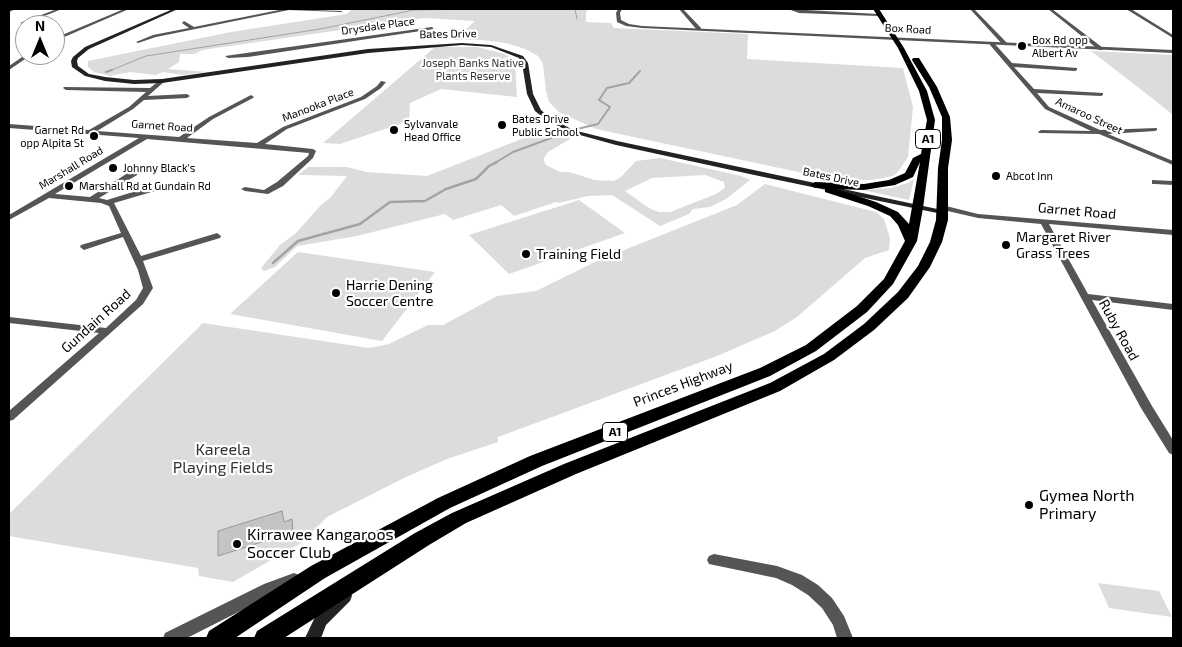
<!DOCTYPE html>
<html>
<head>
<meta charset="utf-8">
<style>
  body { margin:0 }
  #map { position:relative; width:1182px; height:647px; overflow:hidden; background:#fff; font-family:"Exo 2",sans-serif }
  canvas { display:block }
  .frame { position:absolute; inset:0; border:10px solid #000; pointer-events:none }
  .north { position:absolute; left:15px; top:15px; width:50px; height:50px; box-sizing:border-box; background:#fff; border:1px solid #999; border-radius:50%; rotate:0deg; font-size:14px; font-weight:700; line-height:20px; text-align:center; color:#000 }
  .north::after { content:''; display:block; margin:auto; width:18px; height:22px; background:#000; clip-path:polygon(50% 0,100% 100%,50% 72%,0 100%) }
</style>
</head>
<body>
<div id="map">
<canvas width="1182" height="647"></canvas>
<div class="frame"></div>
<div class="north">N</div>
</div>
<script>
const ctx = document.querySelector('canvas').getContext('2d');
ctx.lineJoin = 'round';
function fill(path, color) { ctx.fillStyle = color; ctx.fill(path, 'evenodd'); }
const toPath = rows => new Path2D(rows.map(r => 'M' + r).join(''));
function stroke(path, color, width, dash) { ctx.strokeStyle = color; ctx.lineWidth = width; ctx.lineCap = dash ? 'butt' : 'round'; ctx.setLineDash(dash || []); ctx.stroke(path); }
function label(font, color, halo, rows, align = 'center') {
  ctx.font = font + ' "Exo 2",sans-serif'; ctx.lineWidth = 4.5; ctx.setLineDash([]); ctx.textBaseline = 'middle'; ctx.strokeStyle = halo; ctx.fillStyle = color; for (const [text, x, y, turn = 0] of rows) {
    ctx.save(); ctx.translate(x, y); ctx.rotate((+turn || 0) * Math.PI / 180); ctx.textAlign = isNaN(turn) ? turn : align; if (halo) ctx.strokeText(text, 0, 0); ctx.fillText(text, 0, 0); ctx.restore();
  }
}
const green = toPath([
  [352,9,589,9,586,12,586,22,611,23,614,28,748,34,747,59,903,68,913,107,908,157,897,173,893,176,872,180,836,180,596,129,559,112,549,102,546,91,543,64,538,56,525,49,506,43,483,40,454,40,475,21,424,18,202,50,195,54,180,54,179,62,168,69,208,72,183,75,163,72,156,75,130,72,110,76,94,72,88,67,88,61,231,32,347,14],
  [435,47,477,47,505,54,512,59,515,65,517,97,441,89,410,103,409,121,340,144,323,143],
  [1091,51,1173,55,1173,115,1157,102],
  [547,129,566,135,570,139,548,152,544,158,544,161,546,165,560,172,569,172,595,180,614,181,621,177,636,161,660,158,741,176,750,180,726,199,710,207,693,209,689,214,660,226,612,195,588,196,559,203,556,202,514,216,501,205,453,220,445,214,357,236,297,246,275,267,264,271,261,268,280,245,296,233,321,205,330,198,347,176,298,175,308,167,347,167,366,172,427,176],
  [705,175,724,182,725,188,716,194,670,212,659,212,649,208,625,191,652,178],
  [914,179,909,200,863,190,891,188,908,183],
  [765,184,876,212,884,219,890,238,889,250,865,258,797,317,775,331,717,356,498,437,498,442,447,459,406,477,327,517,301,543,233,582,199,576,198,568,9,536,9,514,203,323,369,348,389,344,428,325,443,325,497,296,536,291,599,260,737,205],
  [579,200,625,233,509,274,469,235],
  [298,252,435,272,382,341,230,314],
  [1098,583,1159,591,1172,617,1109,608]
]);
const streamFar2 = toPath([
  [575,9,577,19],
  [109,71,146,56,320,29,414,10,469,9]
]);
const streamFar1 = toPath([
  [106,72,112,70],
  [577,129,598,124,610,107,599,100,607,88,629,83,640,71],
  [495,163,513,152,562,134]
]);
const stream = toPath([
  [273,263,298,241,360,224,390,202,425,201,446,189,476,179,489,166,497,162]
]);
const building = toPath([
  [282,511,284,522,292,519,293,532,218,556,218,531,282,511]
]);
const minor = toPath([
  [11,9,16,9,9,12,9,10,11,9],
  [57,9,62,9,24,24,20,23,57,9],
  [124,9,129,9,55,41,55,38,124,9],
  [284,9,343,11,341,12,289,10,156,37,138,43,136,42,153,35,189,28,182,23,184,21,194,27,284,9],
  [679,9,683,9,701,28,701,30,697,30,679,9],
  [788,9,878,14,880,15,878,16,799,13,788,9],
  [970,9,974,9,1007,43,1007,45,1003,45,970,9],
  [1048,9,1052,9,1103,48,1103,50,1099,50,1048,9],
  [1126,9,1131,9,1173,35,1173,38,1126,9],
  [432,27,434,29,248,57,228,58,225,56,432,27],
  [990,43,994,43,1012,63,1077,68,1077,70,1075,71,1014,67,1034,89,1103,93,1103,95,1101,96,1037,93,1049,107,1100,130,1157,128,1157,130,1155,131,1108,134,1173,161,1173,165,1099,134,1039,133,1038,132,1041,130,1091,131,1045,109,990,45,990,43],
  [25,55,31,55,9,70,9,66,25,55],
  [160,80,165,81,148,96,187,94,190,96,187,98,144,100,133,109,97,131,179,137,209,117,251,95,254,97,253,98,213,119,187,138,257,143,283,127,361,97,377,86,381,81,386,82,381,88,365,99,287,129,265,144,313,149,316,151,313,158,283,186,268,194,245,191,241,189,245,187,264,190,277,182,308,156,309,153,147,139,55,194,90,197,131,171,137,171,137,175,99,198,107,200,149,187,155,187,155,191,114,203,141,256,214,234,217,233,221,236,220,238,143,261,153,288,143,304,13,420,9,421,9,411,99,333,9,323,9,317,106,328,136,300,143,288,138,270,123,237,84,250,80,247,81,245,121,233,109,206,101,203,49,198,9,220,9,215,139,138,9,128,9,124,89,130,129,107,146,92,66,90,63,88,64,87,150,88,160,80],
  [1152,180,1173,181,1173,185,1155,184,1152,184,1152,180],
  [939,205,942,205,978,214,1173,230,1173,235,1049,224,1088,294,1173,304,1173,310,1092,300,1152,406,1173,440,1173,455,1169,453,1141,408,1041,224,978,218,939,209,939,205],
  [714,554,777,566,802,575,818,585,832,598,844,616,853,638,837,638,833,625,822,608,808,595,792,585,776,578,709,564,707,560,709,556,714,554],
  [294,573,299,575,301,580,299,585,274,594,187,638,163,638,165,633,264,584,294,573]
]);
const tertiary = toPath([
  [618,9,622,9,620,13,621,20,629,24,642,26,1173,50,1173,53,642,28,626,26,617,22,616,13,618,9]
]);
const secondary = toPath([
  [173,9,178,9,89,49,78,58,77,61,78,66,89,74,105,77,134,80,162,79,368,49,462,43,491,45,523,56,528,63,533,94,541,110,549,117,573,130,617,141,942,210,946,212,942,214,759,176,616,145,569,132,545,119,535,111,527,94,522,63,519,58,491,47,462,45,368,53,162,83,134,84,105,81,85,76,72,67,71,61,73,57,85,47,173,9],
  [345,589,350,591,352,596,350,601,326,625,321,638,305,638,316,615,340,591,345,589],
  [217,630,224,633,226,638,209,638,211,633,217,630]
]);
const trunk = toPath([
  [873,9,879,9,904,48,927,91,935,120,923,208,917,241,893,284,867,312,816,351,770,376,542,466,450,508,325,578,235,638,206,638,209,631,311,566,438,498,530,456,760,368,806,345,857,306,884,279,905,241,898,225,890,216,868,206,825,192,825,188,815,188,810,185,815,182,864,184,889,180,905,173,913,158,921,154,927,120,919,91,898,48,873,9],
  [920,162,909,224,898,212,876,202,836,189,864,190,895,185,913,177,920,162],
  [913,58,919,58,937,87,950,117,952,140,948,168,948,220,942,242,930,267,908,298,874,330,834,360,780,391,576,474,466,523,429,545,284,638,254,638,257,631,415,533,452,513,564,464,770,383,824,354,864,324,898,292,918,266,930,242,936,220,938,168,942,140,942,117,929,87,912,60,913,58]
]);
const markers = [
  [1022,46,5,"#000"],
  [502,125,5,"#000"],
  [394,130,5,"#000"],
  [94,136,5,"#000"],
  [113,168,5,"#000"],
  [996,176,5,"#000"],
  [69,186,5,"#000"],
  [1006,245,5,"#000"],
  [526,254,5,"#000"],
  [336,293,5,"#000"],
  [1029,505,5,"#000"],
  [237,544,5,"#000"]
];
const farStreetnames = [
  ["Drysdale Place",378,26,-8],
  ["Box Road",908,29,3],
  ["Bates Drive",448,34,-1],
  ["Manooka Place",318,105,-21],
  ["Amaroo Street",1089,116,25],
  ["Garnet Road",162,126,4],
  ["Marshall Road",71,168,-31],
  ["Bates Drive",831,177,12]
];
const farPoinames = [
  ["Box Rd opp",1032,40],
  ["Albert Av",1032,53],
  ["Bates Drive",512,119],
  ["Public School",512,132],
  ["Sylvanvale",404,124],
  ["Head Office",404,137],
  ["Garnet Rd",84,130,"right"],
  ["opp Alpita St",84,143,"right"],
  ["Johnny Black's",123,168],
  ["Abcot Inn",1006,176],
  ["Marshall Rd at Gundain Rd",79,186]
];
const farParknames = [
  ["Joseph Banks Native",473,63],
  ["Plants Reserve",473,76]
];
const shields = [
  [928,139,25],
  [615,432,25]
];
const shieldNames = [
  ["A1",928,139],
  ["A1",615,432]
];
const streetNames = [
  ["Garnet Road",1077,211,5],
  ["Gundain Road",96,321,-42],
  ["Ruby Road",1119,330,61],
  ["Princes Highway",683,384,-21]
];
const poiNames = [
  ["Margaret River",1016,237],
  ["Grass Trees",1016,253],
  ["Training Field",536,254],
  ["Harrie Dening",346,285],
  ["Soccer Centre",346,301]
];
const nearParknames = [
  ["Kareela",223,450],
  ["Playing Fields",223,468]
];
const nearPoinames = [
  ["Gymea North",1039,496],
  ["Primary",1039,514],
  ["Kirrawee Kangaroos",247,535],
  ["Soccer Club",247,553]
];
fill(green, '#dcdcdc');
stroke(streamFar2, '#a3a3a3', 1);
stroke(streamFar1, '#a3a3a3', 2);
stroke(stream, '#a3a3a3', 2.5);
fill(building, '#c4c4c4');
stroke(building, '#999', 1);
fill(minor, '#555');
fill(tertiary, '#555');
fill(secondary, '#222');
fill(trunk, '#000');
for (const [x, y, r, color] of markers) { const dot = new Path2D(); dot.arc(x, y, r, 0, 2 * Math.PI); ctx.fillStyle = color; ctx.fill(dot); stroke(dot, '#fff', 2); }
label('11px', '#000', '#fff', farStreetnames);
label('11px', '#000', '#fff', farPoinames, 'left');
label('11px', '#333', '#fff', farParknames);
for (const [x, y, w] of shields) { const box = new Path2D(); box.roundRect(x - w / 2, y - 9.5, w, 19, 4); ctx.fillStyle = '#fff'; ctx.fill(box); stroke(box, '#000', 1); }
label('bold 12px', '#000', null, shieldNames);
label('14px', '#000', '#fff', streetNames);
label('14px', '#000', '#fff', poiNames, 'left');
label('16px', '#333', '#fff', nearParknames);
label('16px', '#000', '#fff', nearPoinames, 'left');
</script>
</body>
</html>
